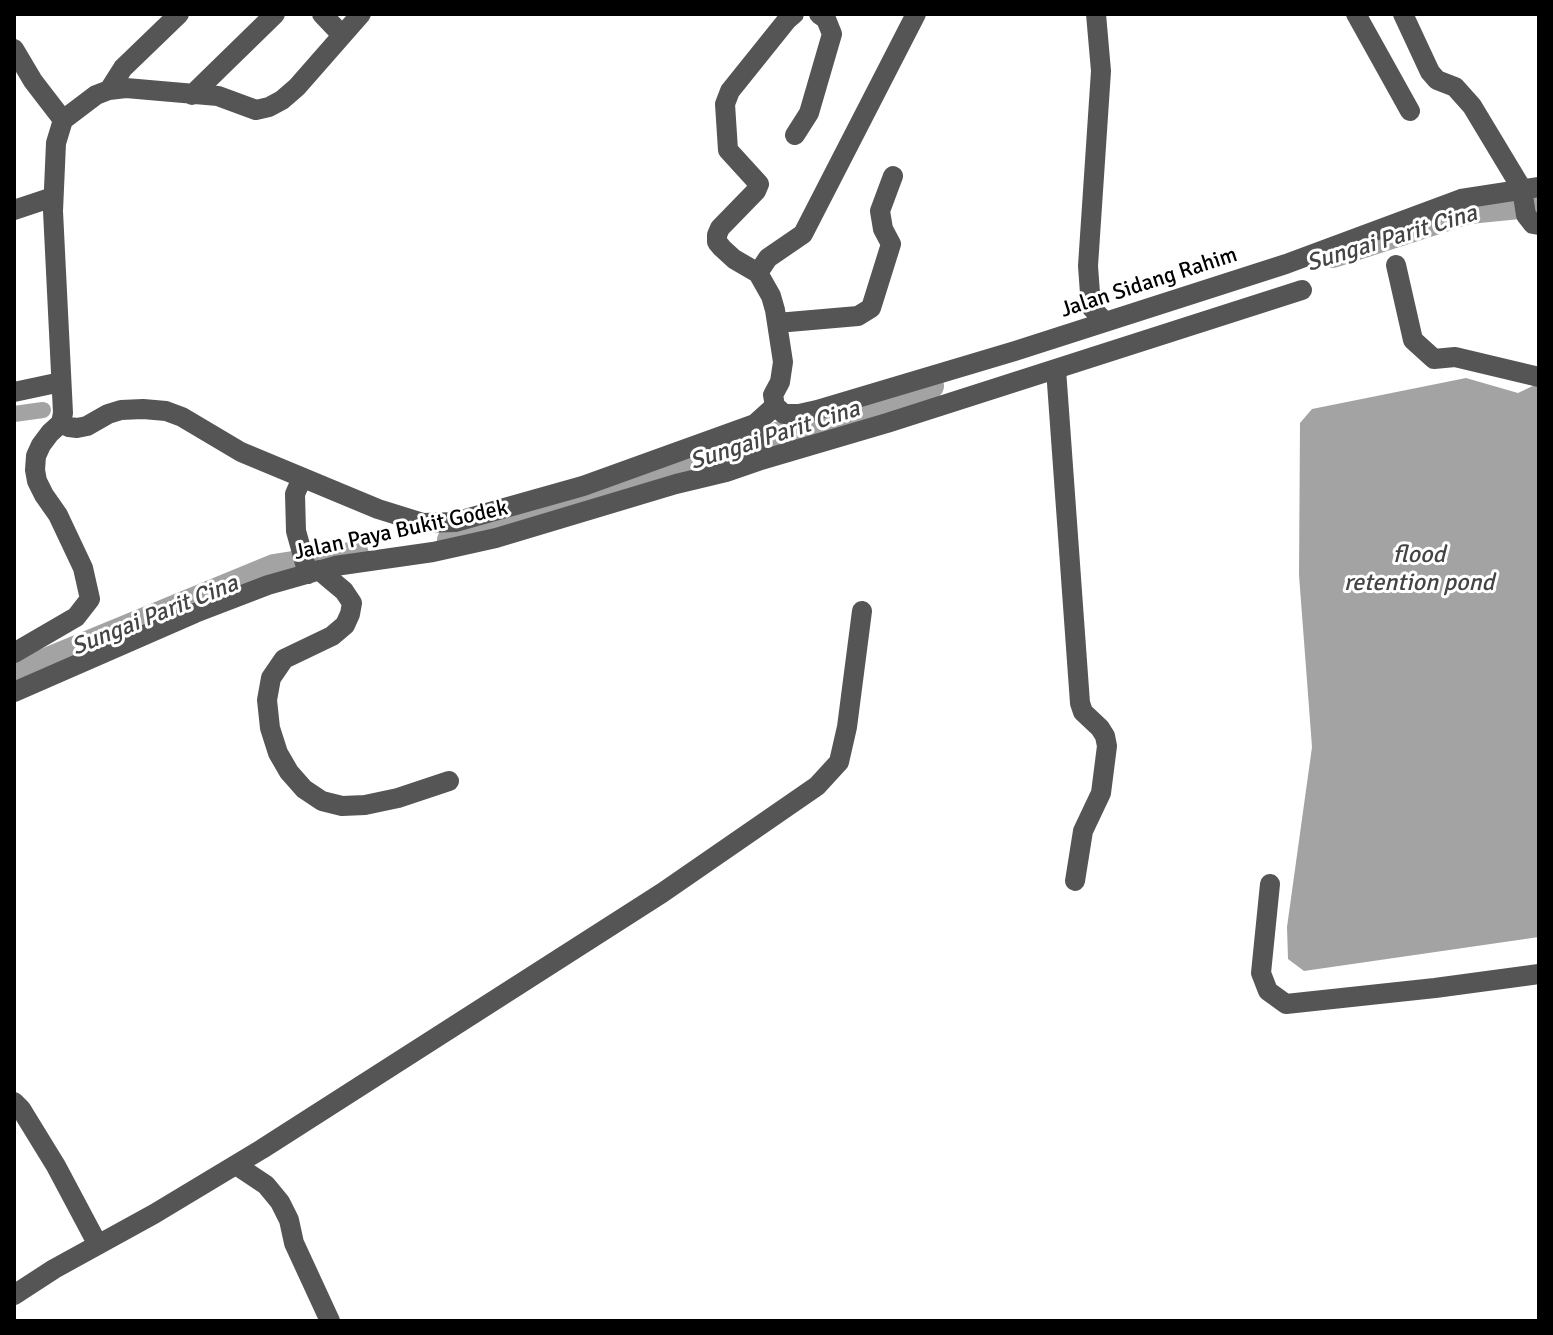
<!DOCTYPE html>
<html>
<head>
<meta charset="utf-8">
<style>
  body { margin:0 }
  #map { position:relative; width:1553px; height:1335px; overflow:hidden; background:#fff; font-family:Signika,sans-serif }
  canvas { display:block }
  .frame { position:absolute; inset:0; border:16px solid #000; pointer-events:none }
</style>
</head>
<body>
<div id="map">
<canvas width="1553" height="1335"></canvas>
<div class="frame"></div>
</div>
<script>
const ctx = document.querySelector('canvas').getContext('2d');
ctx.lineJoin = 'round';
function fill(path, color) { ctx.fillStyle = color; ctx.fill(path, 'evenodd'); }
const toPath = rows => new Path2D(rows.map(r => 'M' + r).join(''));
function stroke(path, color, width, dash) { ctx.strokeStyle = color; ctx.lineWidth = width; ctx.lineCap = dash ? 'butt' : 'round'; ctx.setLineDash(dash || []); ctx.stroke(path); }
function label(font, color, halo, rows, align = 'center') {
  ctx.font = font + ' Signika,sans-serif'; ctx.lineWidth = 6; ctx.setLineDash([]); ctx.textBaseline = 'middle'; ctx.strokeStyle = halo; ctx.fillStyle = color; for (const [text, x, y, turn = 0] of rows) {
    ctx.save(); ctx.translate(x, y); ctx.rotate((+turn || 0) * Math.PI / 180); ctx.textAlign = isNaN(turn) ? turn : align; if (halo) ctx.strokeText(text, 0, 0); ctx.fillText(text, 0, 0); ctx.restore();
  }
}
const water = toPath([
  [1466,378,1518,393,1539,383,1539,937,1304,971,1288,959,1287,927,1312,747,1299,575,1300,423,1312,409]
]);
const canal = toPath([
  [14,414,43,410]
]);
const river = toPath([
  [1333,255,1469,211,1539,204],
  [450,540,931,386],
  [14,674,274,567,356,554]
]);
const minor = toPath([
  [322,14,342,35],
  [1096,14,1101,71,1088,266,1091,307,1105,322],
  [1356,14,1410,111],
  [1403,14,1430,72,1437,80,1455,87,1472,106,1522,189,1526,215,1533,224,1539,225],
  [14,49,33,81,63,120],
  [109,90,123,68,179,14],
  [192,95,275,14],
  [795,135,809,113,832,34,826,19,819,14],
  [14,210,53,197],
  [1396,265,1413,340,1434,359,1455,357,1539,377],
  [758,273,734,259,722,248,717,242,717,235,720,228,756,191,759,184,728,150,725,104,730,91,787,20,794,14],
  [777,323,858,316,871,308,891,244,883,229,880,211,893,176],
  [1056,369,1080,703,1083,712,1100,728,1105,736,1107,746,1101,793,1083,831,1075,881],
  [14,392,61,382],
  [775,406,784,414,799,414,817,410,1015,351,1286,264,1461,199,1539,187],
  [775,406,773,395,780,382,783,362,775,310,771,296,758,273,768,258,803,234,916,14],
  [61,423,69,427,77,428,87,426,108,414,121,410,143,409,166,411,182,417,241,452,378,509,423,523,455,522,583,486,755,424],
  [758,461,887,423,1302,290],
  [302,478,295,494,296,531,308,574],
  [319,570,344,591,352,603,350,614,345,625,332,636,284,659,271,678,267,700,270,728,278,753,289,772,304,789,322,801,342,806,365,805,398,798,449,781],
  [14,653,76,617,90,599,83,568,58,515,44,495,37,481,35,470,36,456,41,445,50,433,61,423,63,413,53,211,56,143,63,120,96,95,109,90,126,88,218,96,256,110,269,107,282,100,297,87,361,14],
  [14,692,195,613,268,585,335,566,433,552,496,538,676,484,726,472,758,461,755,424,775,406],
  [1270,884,1261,973,1268,991,1286,1004,1435,988,1539,974],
  [14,1102,21,1109,56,1166,98,1245],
  [236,1165,266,1185,280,1202,289,1220,294,1243,330,1321],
  [14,1295,54,1269,154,1214,262,1149,662,893,817,786,839,762,847,727,862,611]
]);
const streetNames = [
  ["Jalan Sidang Rahim",1149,283,-18],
  ["Jalan Paya Bukit Godek",401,531,-12]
];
const waterNames = [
  ["Sungai Parit Cina",1392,239,-17],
  ["Sungai Parit Cina",775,436,-18],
  ["flood",1419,556],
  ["retention pond",1419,584],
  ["Sungai Parit Cina",155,616,-22]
];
fill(water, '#a3a3a3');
stroke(canal, '#a3a3a3', 16);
stroke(river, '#a3a3a3', 26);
stroke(minor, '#555', 20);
label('22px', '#000', '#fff', streetNames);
label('italic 24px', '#444', '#fff', waterNames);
</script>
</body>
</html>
